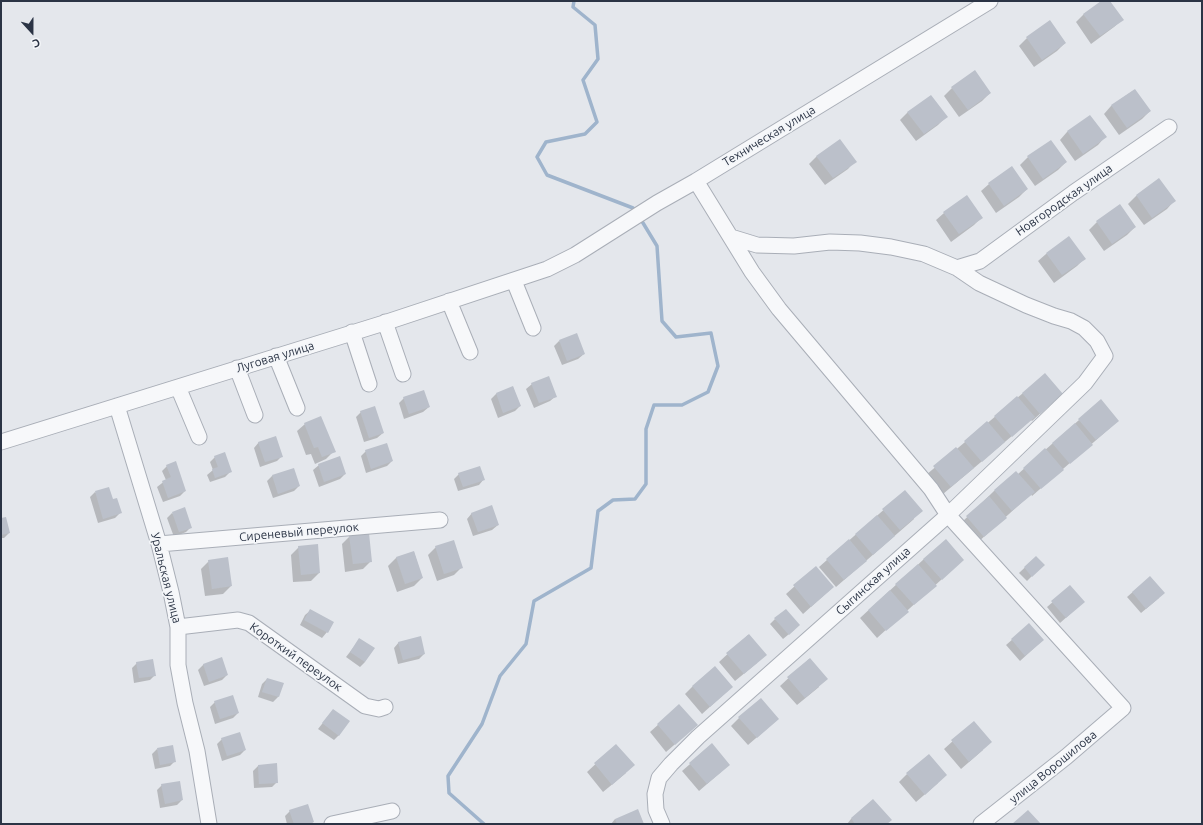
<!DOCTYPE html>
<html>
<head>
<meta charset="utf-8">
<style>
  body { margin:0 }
  #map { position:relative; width:1203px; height:825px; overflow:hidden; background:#e4e7ec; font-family:Ubuntu,sans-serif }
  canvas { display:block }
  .frame { position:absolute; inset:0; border:2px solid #2b3445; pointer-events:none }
  .north { position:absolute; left:12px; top:12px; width:40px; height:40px; -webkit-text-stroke:3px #f4f6f9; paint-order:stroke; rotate:159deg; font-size:11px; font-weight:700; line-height:16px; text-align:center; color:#2b3445 }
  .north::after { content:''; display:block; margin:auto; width:14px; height:18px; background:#2b3445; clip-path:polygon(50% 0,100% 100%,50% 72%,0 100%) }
</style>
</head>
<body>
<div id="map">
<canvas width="1203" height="825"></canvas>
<div class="frame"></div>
<div class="north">С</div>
</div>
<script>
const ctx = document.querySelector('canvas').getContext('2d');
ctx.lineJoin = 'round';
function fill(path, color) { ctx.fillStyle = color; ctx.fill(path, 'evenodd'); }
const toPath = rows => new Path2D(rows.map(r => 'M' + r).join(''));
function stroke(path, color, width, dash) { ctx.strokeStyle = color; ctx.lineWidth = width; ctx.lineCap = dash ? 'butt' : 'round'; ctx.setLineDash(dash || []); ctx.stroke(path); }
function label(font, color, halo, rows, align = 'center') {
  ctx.font = font + ' Ubuntu,sans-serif'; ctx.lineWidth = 3.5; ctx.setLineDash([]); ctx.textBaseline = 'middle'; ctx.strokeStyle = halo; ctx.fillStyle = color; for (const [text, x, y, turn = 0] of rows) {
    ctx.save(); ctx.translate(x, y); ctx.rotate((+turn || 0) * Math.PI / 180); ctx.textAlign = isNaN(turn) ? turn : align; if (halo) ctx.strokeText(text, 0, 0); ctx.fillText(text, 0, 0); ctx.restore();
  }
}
const shadow = toPath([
  [1103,1,1109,1,1122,20,1114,27,1091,44,1076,22,1084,14],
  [1027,38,1065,43,1057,51,1034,67,1019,46],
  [952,88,990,93,982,101,959,117,944,96],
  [1134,90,1150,111,1142,119,1119,135,1104,114,1111,106],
  [908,112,946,117,938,125,916,141,900,120],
  [1090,116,1105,137,1098,145,1075,161,1060,140,1067,132],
  [1051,141,1066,162,1058,170,1035,186,1020,165,1028,157],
  [817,156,855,161,848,169,825,185,809,164],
  [1159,180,1174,201,1167,209,1144,225,1128,204,1136,196],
  [989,184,1027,189,1019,197,996,213,981,191],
  [1120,206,1135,227,1127,235,1104,251,1089,230,1097,222],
  [944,213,982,217,974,225,951,242,936,220],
  [1069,237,1084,259,1077,266,1054,283,1038,261,1046,254],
  [559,341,584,354,578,359,562,365,554,346],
  [532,384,556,396,550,401,534,408,526,389],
  [513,387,520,406,515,411,498,418,491,399,496,394],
  [1023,393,1062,394,1032,421,1031,420,943,494,926,475],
  [404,398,429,407,423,412,404,419,399,403],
  [361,412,383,433,377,438,364,442,356,417],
  [1079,420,1110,428,1032,496,1031,494,976,544,959,525,994,491,1016,472,1018,474],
  [305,424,334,451,326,459,315,464,311,454,306,455,297,431],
  [259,442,282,456,277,461,260,467,254,448],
  [366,451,392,461,387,466,366,473,361,456],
  [215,457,230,472,225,477,210,482,207,475,213,470,210,462],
  [319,465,345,474,340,479,319,487,313,470],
  [167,466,185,491,180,496,163,502,157,487,166,480,162,471],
  [293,469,299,486,294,491,273,498,267,481,272,476],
  [459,474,484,479,479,485,458,491,454,479],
  [905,491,914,519,836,587,819,567],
  [95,492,120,513,115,518,98,523,90,497],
  [172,513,191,527,186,532,174,537,167,518],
  [472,513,498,525,492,530,473,536,467,519],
  [1,519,9,533,4,538,1,538],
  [350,536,371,561,363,569,345,572,342,544],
  [299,547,319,573,311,581,293,582,291,555],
  [436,547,462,567,454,575,437,581,428,555],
  [414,552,422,578,414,586,397,592,388,566,396,558],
  [1036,557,1043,565,1027,581,1019,573],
  [924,559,963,560,877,638,860,618],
  [209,561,231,586,223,594,205,596,201,569],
  [816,567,833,587,803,614,786,594],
  [1150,577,1159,598,1141,613,1127,597],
  [1070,587,1078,607,1060,623,1047,607],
  [311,610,327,632,322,638,300,625,305,615],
  [775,619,794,630,783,639,770,624],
  [1029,625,1043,640,1020,661,1006,645],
  [748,635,757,663,735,681,719,662],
  [360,639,365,662,360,667,346,657],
  [399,642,424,654,419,659,398,664,394,648],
  [809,659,819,687,797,705,780,686],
  [137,663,155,675,150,680,134,683,132,668],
  [204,664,227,675,222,680,204,686,198,670],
  [267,679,283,684,278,697,273,702,258,697,262,684],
  [693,686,732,687,702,714,685,694],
  [215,702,238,713,233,718,215,724,210,707],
  [679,706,688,733,666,752,650,732],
  [333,710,339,735,334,740,318,729],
  [739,718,778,719,748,745,731,726],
  [974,722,983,750,961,769,944,749],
  [222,739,245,750,240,755,222,761,217,744],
  [616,745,626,773,603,792,587,772],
  [712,745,721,772,699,791,682,771],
  [157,749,175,761,170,766,155,769,152,754],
  [276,765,277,782,272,787,254,788,253,771,258,766],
  [907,774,938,783,916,802,899,782],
  [162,785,182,800,177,805,160,808,157,790],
  [873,800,887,824,847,824,851,819],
  [290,811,313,822,311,824,287,824,285,816],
  [615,819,643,824,611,824]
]);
const stream = toPath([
  [574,1,573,7,595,25,598,59,583,80,597,122,585,134,546,142,537,157,547,175,633,208,636,211],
  [484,824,449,793,448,776,482,724,500,676,526,644,534,601,591,568,598,511,613,500,635,499,646,484,646,429,654,405,682,405,708,392,718,366,711,333,676,337,662,321,657,246,640,218]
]);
const building = toPath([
  [1101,1,1110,1,1124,20,1100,36,1083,14],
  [1050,20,1066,43,1042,60,1026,37],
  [975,70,991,93,968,110,951,87],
  [1135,89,1151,111,1127,128,1111,105],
  [931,95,948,117,924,134,907,112],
  [1090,115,1107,137,1083,154,1067,131],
  [840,139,857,162,833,178,816,156],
  [1051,140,1067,162,1043,179,1027,156],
  [1012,166,1028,189,1004,206,988,183],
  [1159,178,1176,201,1152,218,1136,195],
  [967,195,983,218,959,234,943,212],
  [1120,204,1136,227,1112,244,1096,221],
  [1069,236,1086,259,1062,275,1046,253],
  [577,333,585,354,567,361,559,340],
  [1045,373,1063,394,1040,414,1022,393],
  [549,376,557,397,539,403,531,383],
  [513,386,521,406,503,413,496,393],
  [424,390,430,407,409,414,403,397],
  [1017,396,1035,417,1012,437,994,416],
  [1101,399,1119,421,1096,440,1078,419],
  [375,406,384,433,369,438,360,411],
  [321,416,336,452,322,457,318,447,314,448,304,423],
  [987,421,1005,442,982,462,964,441],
  [1075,423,1093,445,1070,464,1052,443],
  [276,436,283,457,265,462,258,442],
  [387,443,393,461,371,469,365,450],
  [956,447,974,468,951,487,933,466],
  [1045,448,1064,470,1041,489,1023,468],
  [225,452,232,472,215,478,212,469,218,467,214,456],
  [340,456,346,474,324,482,318,464],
  [176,461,186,491,168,498,162,481,171,477,166,465],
  [480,466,485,480,463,487,458,473],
  [294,468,300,486,278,494,272,475],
  [1016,471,1035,492,1012,511,994,490],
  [109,487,113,499,117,498,122,513,103,519,95,491],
  [905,490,923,511,900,530,882,509],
  [989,496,1007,518,984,537,966,516],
  [492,505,499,525,478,532,471,513],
  [185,507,192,528,179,532,172,512],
  [877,515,895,536,873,555,855,534],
  [6,517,10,533,1,535,1,518],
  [369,533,372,562,353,564,349,535],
  [849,539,867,561,844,580,826,559],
  [946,539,964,560,942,580,923,559],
  [454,540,463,568,444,574,435,546],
  [318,544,320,573,301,575,298,546],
  [414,551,423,578,405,584,396,557],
  [1036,556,1045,565,1032,577,1024,567],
  [228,557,232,586,212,589,208,560],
  [918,564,937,586,914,605,895,584],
  [816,566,834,587,811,607,793,585],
  [1150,576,1165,593,1146,609,1132,592],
  [1070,585,1085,602,1066,618,1051,601],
  [890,590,909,612,886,631,868,610],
  [310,609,334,622,328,633,304,620],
  [786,609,800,625,789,635,774,618],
  [1029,623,1044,640,1025,656,1011,639],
  [749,634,767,655,744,674,726,653],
  [421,636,425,654,403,660,398,642],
  [359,638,375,648,365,662,350,652],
  [222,657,228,675,209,682,203,664],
  [810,658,828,679,805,698,787,677],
  [153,659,156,676,139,678,136,662],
  [715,666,733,687,710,707,692,686],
  [267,678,284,683,279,697,262,692],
  [233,695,239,713,220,719,214,701],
  [761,698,779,719,757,738,738,717],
  [679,704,698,725,675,745,657,724],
  [333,709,350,721,339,736,322,723],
  [974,721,992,742,969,762,951,740],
  [240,732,246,750,227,756,221,738],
  [712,743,730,765,707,784,689,763],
  [616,744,635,765,612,785,594,763],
  [173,745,176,762,160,765,157,748],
  [929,754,947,775,925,795,906,773],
  [277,763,278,783,259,784,258,765],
  [180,781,183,800,165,804,161,784],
  [873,799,892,820,887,824,855,824,851,818],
  [308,804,314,822,309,824,294,824,289,810],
  [638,809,644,824,617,824,615,819],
  [1028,810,1041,824,1012,824]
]);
const minor = toPath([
  [696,181,752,272,779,309,931,489,948,515,1123,708,1066,757,981,824],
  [957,268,980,261,1073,193,1169,127],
  [514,281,533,328],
  [449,301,470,352],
  [385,322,403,374],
  [352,332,369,384],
  [276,356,297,408],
  [237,368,255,415],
  [178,387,199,437],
  [117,406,159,544,171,592,178,627,178,665,185,703,197,751,209,824],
  [1,442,384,323,547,269,575,255,657,203,696,181,990,1],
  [159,544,440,520],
  [178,627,238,620,249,623,365,706,379,709,385,707],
  [332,824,392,811],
  [662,824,656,810,655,794,659,778,671,764,698,737,948,515,1085,383,1105,356,1097,341,1084,328,1071,321,1054,316,1026,305,979,283,957,268,924,254,891,247,860,243,830,242,794,246,757,245,731,237]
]);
const streetNames = [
  ["Техническая улица",769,136,-31],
  ["Новгородская улица",1064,200,-35],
  ["Луговая улица",275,357,-17],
  ["Сиреневый переулок",299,532,-5],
  ["Уральская улица",166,578,76],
  ["Сыгинская улица",873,581,-42],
  ["Короткий переулок",296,657,35],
  ["улица Ворошилова",1053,767,-39]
];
fill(shadow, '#0003');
stroke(stream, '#9fb4cc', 3.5);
fill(building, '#bbc0ca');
stroke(minor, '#a9aeb7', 17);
stroke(minor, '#f7f8fa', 15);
label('12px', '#2b3445', '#f4f6f9', streetNames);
</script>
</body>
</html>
